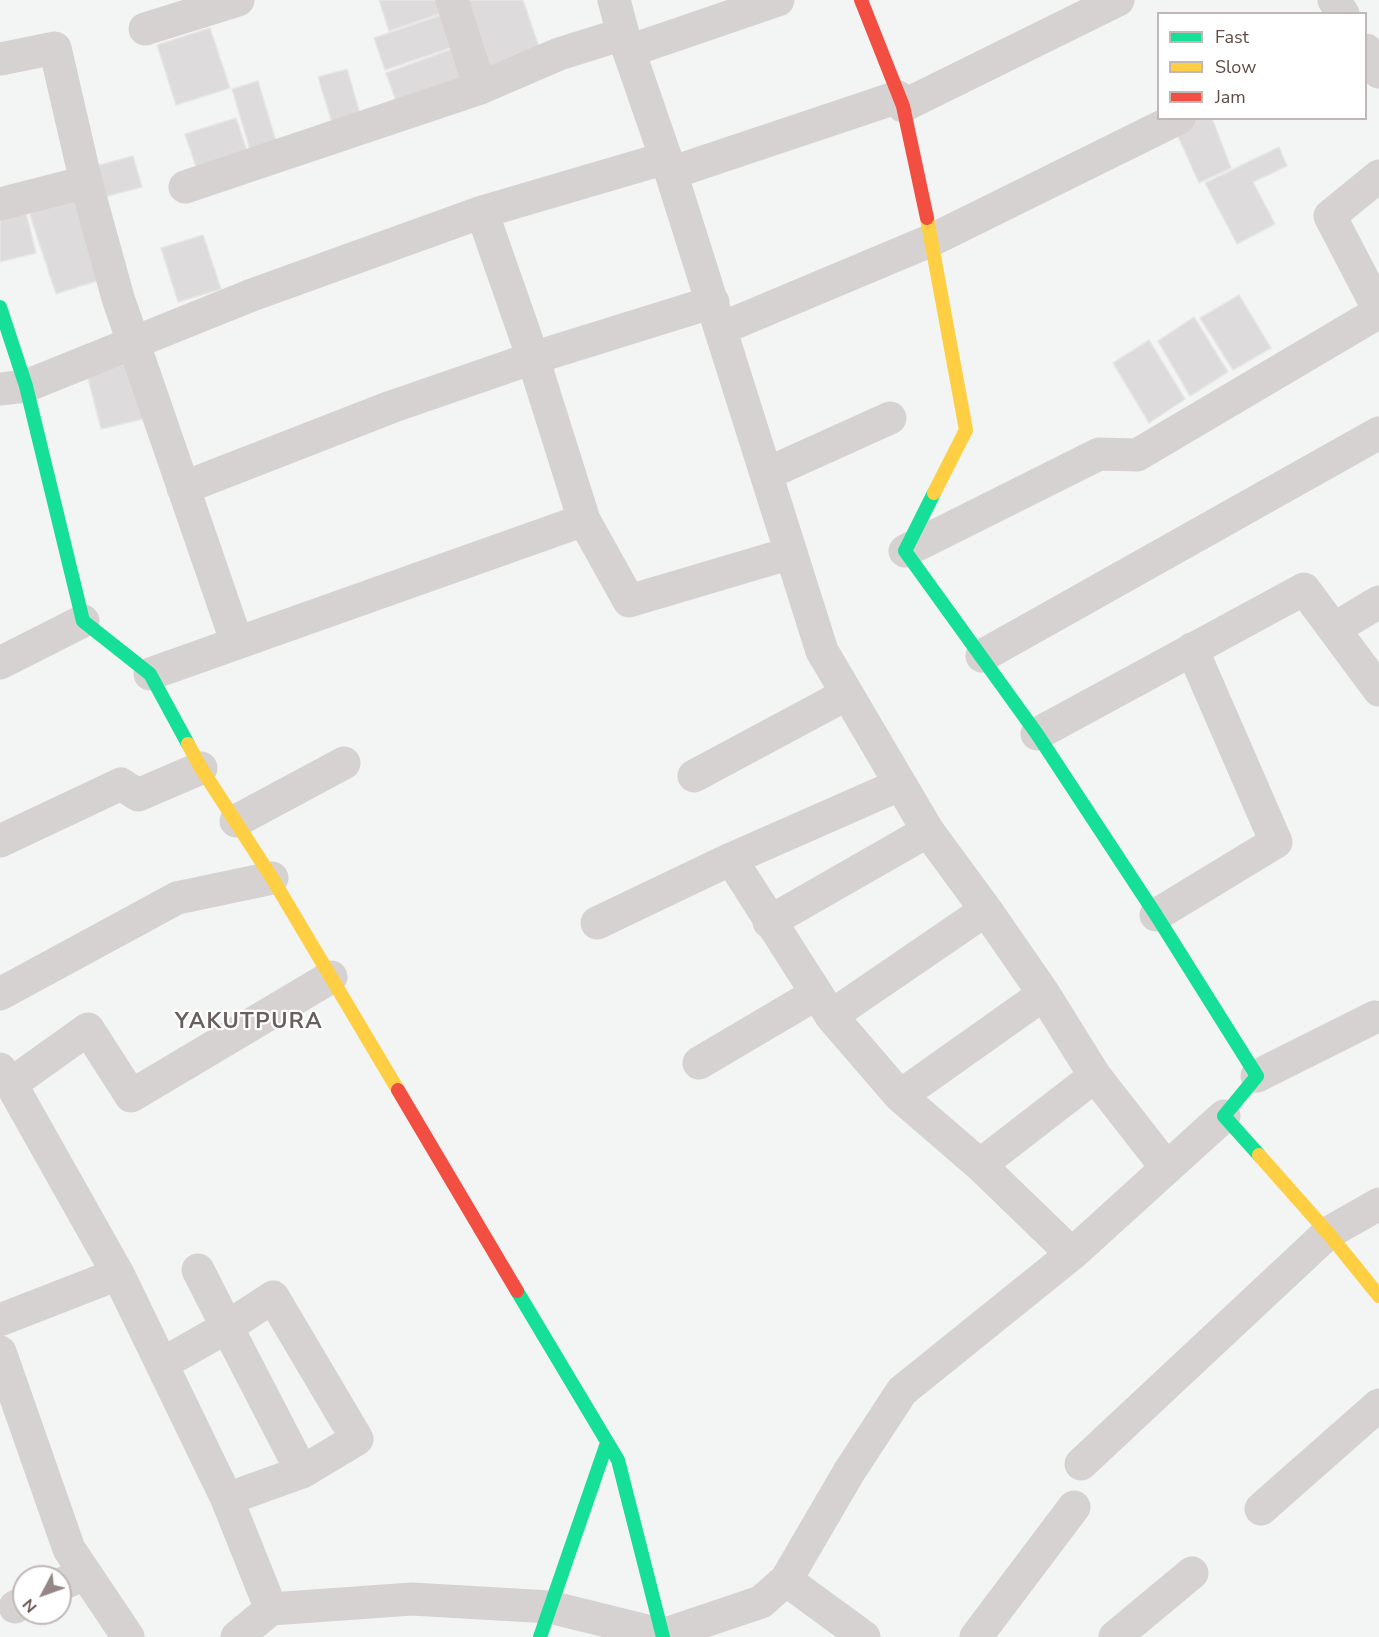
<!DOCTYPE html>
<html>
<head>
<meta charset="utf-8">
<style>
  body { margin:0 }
  #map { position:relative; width:1379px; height:1637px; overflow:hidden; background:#f3f4f4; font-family:"Nunito Sans",sans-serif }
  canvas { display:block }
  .legend { position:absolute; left:1157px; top:12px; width:210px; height:108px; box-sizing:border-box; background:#fff; border:2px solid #c0b7b6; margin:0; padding:8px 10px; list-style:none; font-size:18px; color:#614c48 }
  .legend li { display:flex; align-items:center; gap:12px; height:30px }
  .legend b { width:30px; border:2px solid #c0b7b6 }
  .north { position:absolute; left:12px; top:1565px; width:60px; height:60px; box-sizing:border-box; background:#fff; border:2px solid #c0b7b6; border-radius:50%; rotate:229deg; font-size:16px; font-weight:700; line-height:24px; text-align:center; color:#614c48 }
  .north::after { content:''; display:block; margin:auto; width:21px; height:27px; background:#948784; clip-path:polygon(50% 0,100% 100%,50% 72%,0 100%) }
</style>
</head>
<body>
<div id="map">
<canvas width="1379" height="1637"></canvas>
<ul class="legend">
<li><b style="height:8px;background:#16e098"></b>Fast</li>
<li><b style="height:8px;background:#ffcf43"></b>Slow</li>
<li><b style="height:8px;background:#f24e42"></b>Jam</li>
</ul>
<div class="north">N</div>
</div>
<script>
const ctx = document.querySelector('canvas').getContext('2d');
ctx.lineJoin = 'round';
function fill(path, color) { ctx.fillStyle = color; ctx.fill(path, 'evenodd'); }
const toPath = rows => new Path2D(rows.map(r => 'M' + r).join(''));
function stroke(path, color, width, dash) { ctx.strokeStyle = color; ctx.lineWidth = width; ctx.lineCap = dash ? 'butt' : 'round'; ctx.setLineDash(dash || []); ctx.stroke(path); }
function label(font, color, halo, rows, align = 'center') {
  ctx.font = font + ' "Nunito Sans",sans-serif'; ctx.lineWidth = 4.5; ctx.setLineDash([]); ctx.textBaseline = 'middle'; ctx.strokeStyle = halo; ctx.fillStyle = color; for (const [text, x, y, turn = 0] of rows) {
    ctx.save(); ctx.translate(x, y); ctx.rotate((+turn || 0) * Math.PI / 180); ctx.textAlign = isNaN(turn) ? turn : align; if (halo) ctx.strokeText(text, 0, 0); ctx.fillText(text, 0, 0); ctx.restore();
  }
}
const building = toPath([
  [379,0,444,0,448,11,389,31,379,0],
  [471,0,523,0,540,50,482,69,460,4,471,0],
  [444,14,456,46,385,70,374,38,444,14],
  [210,28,230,88,176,105,157,45,210,28],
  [452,49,465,85,399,109,386,73,452,49],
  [347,69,361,117,333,126,318,77,347,69],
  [258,81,278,148,252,156,232,89,258,81],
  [236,118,249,157,198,173,185,134,236,118],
  [1188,118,1212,118,1231,168,1199,183,1173,125,1188,118],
  [1279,147,1287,166,1253,182,1275,224,1237,244,1205,183,1279,147],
  [133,156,142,187,93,200,85,169,133,156],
  [83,195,109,277,56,294,29,212,83,195],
  [25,209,36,253,0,262,0,215,25,209],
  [203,235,221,289,178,302,161,248,203,235],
  [1239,295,1271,348,1233,370,1200,318,1239,295],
  [1194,317,1228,372,1190,396,1158,341,1194,317],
  [1149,340,1185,399,1149,423,1113,363,1149,340],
  [134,362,147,418,101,429,87,374,134,362]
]);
const street = toPath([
  [452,0,480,88],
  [614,0,623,34,671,173,822,651,928,831,986,910,1044,994,1095,1076,1166,1167],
  [1334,0,1343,14],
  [145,29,238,0],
  [1366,50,1379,72],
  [629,51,778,0],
  [0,59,55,48,86,182,118,298,237,643],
  [903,106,1118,0],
  [671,173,898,97],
  [1379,176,1330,216,1379,310],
  [185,187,480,88,559,54,623,34],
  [0,204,86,182],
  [482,212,533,358,584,520,629,601,791,553],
  [720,329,932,240,1179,118],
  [0,389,26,386,252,295,482,212,666,158],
  [766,474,890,418],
  [183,488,391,407,533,358,713,302],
  [905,551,1099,454,1137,455,1379,312],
  [1334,629,1379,602],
  [982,656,1379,433],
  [0,663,83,621],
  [150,674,584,520],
  [1037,734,1304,589,1379,690],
  [694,776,847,694],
  [236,821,344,763],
  [0,841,121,784,138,795,201,768],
  [731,859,831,1016,900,1096,980,1165,1072,1254],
  [1156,915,1276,842,1192,649],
  [769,922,928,831],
  [597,923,731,859,899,785],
  [0,994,177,898,272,878],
  [831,1016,986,910],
  [699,1063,816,994],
  [0,1069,11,1084,118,1274,227,1499,271,1609],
  [1257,1076,1375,1017],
  [11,1084,88,1029,131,1096,331,977],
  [900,1096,1044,994],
  [980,1165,1095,1076],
  [0,1320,118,1274],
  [0,1352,69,1549,128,1637],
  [162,1364,227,1327,273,1297,357,1439,302,1472,227,1327,198,1270],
  [1081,1464,1328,1233,1379,1204],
  [227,1499,302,1472],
  [1261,1509,1379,1405],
  [786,1580,849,1472,902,1391,1072,1254,1224,1116],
  [60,1585,85,1573],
  [15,1607,24,1602],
  [237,1637,271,1609,412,1599,550,1607,663,1635,761,1602,786,1580,864,1637],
  [976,1637,1074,1507],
  [1115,1637,1192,1573]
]);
const fast = toPath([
  [0,307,26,386,83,621,150,674,188,744],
  [934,493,905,551,1037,734,1156,915,1257,1076,1224,1116,1259,1155],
  [517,1291,618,1460,663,1637],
  [540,1637,607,1443]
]);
const slow = toPath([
  [927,218,966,430,934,493],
  [188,744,201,768,272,878,398,1090],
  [1259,1155,1328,1233,1379,1296]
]);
const jam = toPath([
  [861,0,903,106,927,218],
  [398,1090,517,1291]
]);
const districtNames = [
  ["YAKUTPURA",249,1023]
];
fill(building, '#dddbdb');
stroke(building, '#e6e6e5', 1.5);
stroke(street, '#d6d2d1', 33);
stroke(fast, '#16e098', 14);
stroke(slow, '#ffcf43', 14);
stroke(jam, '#f24e42', 14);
ctx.letterSpacing = '1.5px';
label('bold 22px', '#68605e', '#fff', districtNames);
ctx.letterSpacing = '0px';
</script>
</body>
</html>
